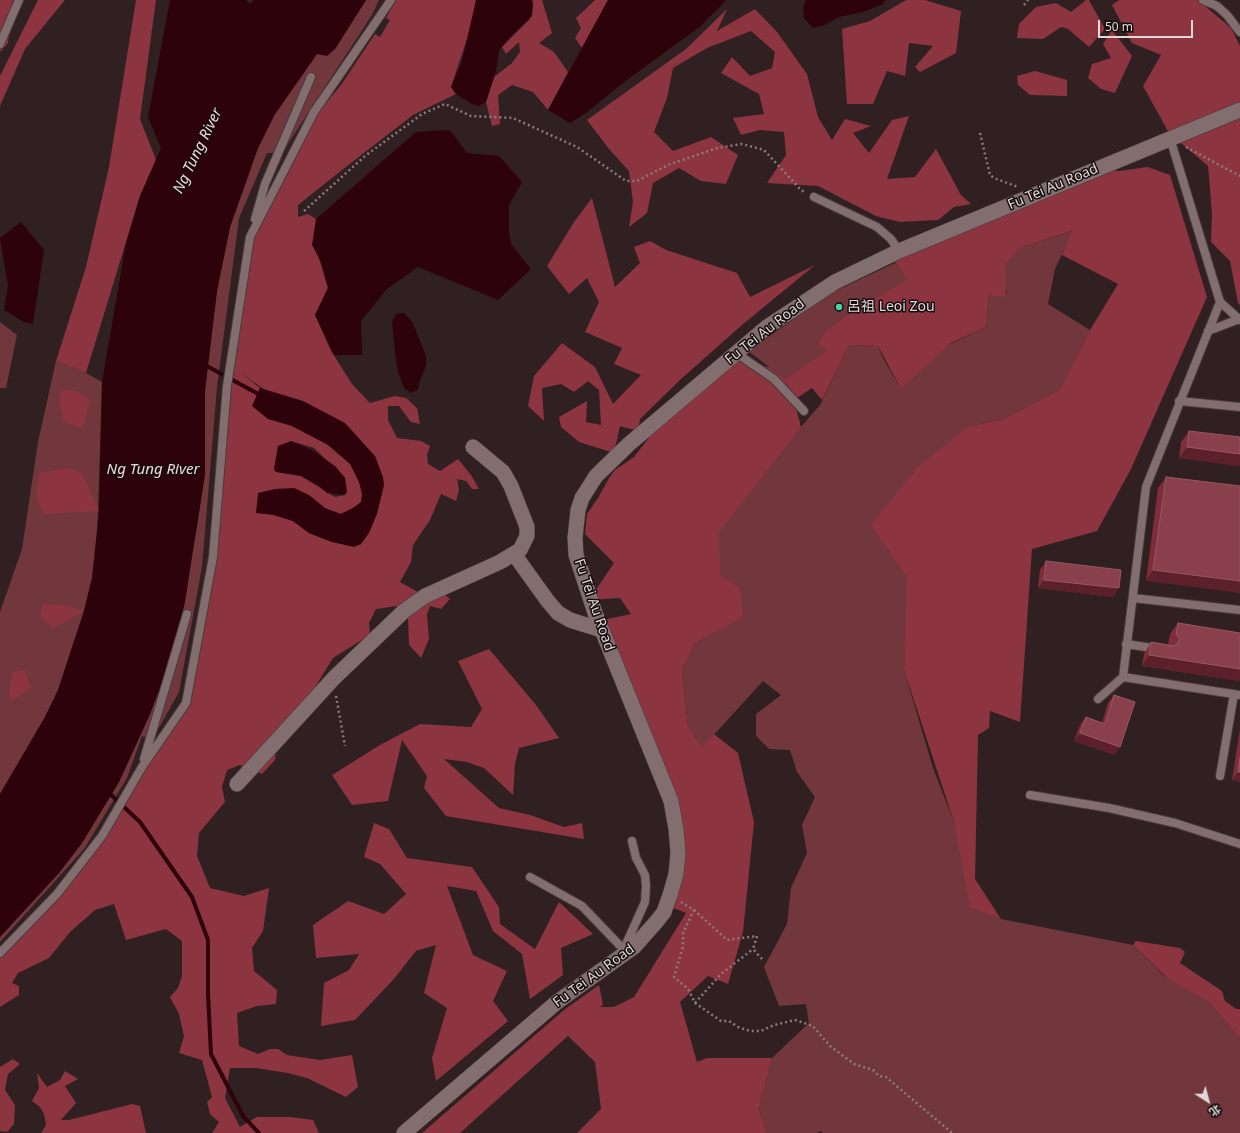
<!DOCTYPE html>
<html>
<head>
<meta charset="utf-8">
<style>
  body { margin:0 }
  #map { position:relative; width:1240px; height:1133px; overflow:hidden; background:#312021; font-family:"Noto Sans","Noto Sans SC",sans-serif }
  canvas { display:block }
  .north { position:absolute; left:1188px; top:1081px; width:40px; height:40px; -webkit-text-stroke:3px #140c0d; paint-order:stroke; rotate:144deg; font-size:11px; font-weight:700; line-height:16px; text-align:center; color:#e3d8d8 }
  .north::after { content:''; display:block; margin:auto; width:14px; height:18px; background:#e3d8d8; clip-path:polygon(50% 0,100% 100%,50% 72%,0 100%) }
  .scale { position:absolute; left:1098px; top:20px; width:95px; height:18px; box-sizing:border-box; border:2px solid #e3d8d8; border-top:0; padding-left:5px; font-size:12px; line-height:14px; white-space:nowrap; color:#e3d8d8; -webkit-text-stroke:3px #140c0d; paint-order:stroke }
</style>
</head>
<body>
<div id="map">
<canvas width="1240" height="1133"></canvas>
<div class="north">北</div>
<div class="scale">50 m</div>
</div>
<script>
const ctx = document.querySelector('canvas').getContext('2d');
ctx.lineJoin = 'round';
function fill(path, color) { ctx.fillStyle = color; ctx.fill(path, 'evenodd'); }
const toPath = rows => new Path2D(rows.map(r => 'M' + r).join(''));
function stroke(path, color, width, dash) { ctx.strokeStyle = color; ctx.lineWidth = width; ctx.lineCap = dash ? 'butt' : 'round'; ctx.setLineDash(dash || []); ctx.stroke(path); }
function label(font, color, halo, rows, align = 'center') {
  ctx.font = font + ' "Noto Sans","Noto Sans SC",sans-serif'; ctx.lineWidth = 3; ctx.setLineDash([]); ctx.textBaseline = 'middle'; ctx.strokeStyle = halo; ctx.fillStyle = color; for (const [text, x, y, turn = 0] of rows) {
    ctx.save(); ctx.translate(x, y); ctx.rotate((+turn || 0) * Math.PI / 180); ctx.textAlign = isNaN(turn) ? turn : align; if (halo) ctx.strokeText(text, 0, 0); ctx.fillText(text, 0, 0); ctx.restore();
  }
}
const green = toPath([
  [366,0,379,0,372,15,282,153,267,153,239,218,217,387,202,567,179,692,152,740,142,736,127,778,84,849,0,942,0,937,59,873,82,843,119,782,150,714,171,659,196,533,205,474,205,391,217,291,230,227,258,148,275,114,317,54,335,49],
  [1073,231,1055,269,1048,304,1090,330,1059,390,1001,420,969,426,908,577,904,670,933,768,954,822,973,906,1001,919,1133,945,1164,976,1209,1002,1240,1039,1240,1133,823,1133,821,1131,816,1133,767,1133,759,1109,772,1058,809,1023,806,1004,779,1006,764,967,787,924,791,888,807,853,802,825,815,797,797,772,790,750,769,749,756,736,756,714,781,695,763,681,702,748,688,726,682,671,695,643,742,617,740,587,720,575,710,509,773,459,820,405,849,345,878,346,883,358,901,389,944,347,986,327,989,295,1007,294,1001,267,1020,248],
  [895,263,909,280,852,311,825,331,817,344,827,350,785,379,748,351,831,293],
  [0,322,17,335,6,388,0,388],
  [56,361,86,373,102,382,97,541,92,578,84,611,58,690,45,717,0,794,0,612,22,549,38,442]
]);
const forest = toPath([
  [0,0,13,0,8,43,0,52],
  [38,0,65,0,25,49,0,106,0,76],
  [136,0,156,0,140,119,156,160,140,196,86,373,56,361,86,267,109,167],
  [396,0,476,0,472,24,451,87,456,94,413,115,347,166,298,205,298,217,308,214,316,219,315,245,328,288,315,315,331,351,352,384,370,403,395,396,406,398,417,408,420,424,411,422,399,406,388,406,388,420,397,438,421,441,430,446,427,455,428,464,440,471,458,459,471,475,479,489,472,489,466,481,457,479,459,490,456,501,441,494,430,520,413,545,411,562,400,582,418,592,443,593,450,599,441,609,430,606,427,614,429,639,421,658,409,645,408,618,397,606,376,609,369,623,370,635,333,658,306,702,288,717,279,730,275,760,262,774,240,765,227,770,222,787,225,802,199,833,197,856,210,888,244,896,269,888,263,931,252,948,254,971,277,990,276,1004,257,1006,237,1013,239,1046,258,1054,270,1049,278,1049,287,1055,320,1060,352,1055,358,1087,346,1097,307,1078,288,1073,256,1068,230,1068,225,1098,240,1127,257,1117,290,1117,313,1120,319,1133,212,1133,219,1122,210,1114,207,1102,212,1097,202,1060,179,1053,184,1036,179,1014,170,997,178,988,182,976,182,941,166,929,126,940,114,904,95,910,70,932,49,958,18,973,12,983,19,986,19,995,0,1007,0,952,77,869,143,773,186,703,217,507,227,386,250,237,309,123,341,85,375,34,380,37,390,20,386,18],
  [241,373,265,390,384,486,332,542,309,533,293,521,274,515,341,514,355,507,361,502,363,491,350,461,324,442,254,407,260,388],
  [291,441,314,448,345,478,345,495,335,497,301,476,278,472,274,467],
  [532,0,542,0,552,33,539,43,554,52,568,72,548,110,533,92,512,85,498,95,500,124,492,126,486,102,494,77,512,63,520,52,519,42,506,54,502,47,530,19,533,5],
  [595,0,608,0,582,48,575,38,581,28,576,18],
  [906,0,925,0,961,11,956,53,920,72,915,67,933,46,909,43,905,76,887,71,873,104,847,104,842,29,870,21],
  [1086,0,1089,0,1105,29,1089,47,1068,29,1061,27,1043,39,1017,38,1019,24,1036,7,1056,3,1071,12],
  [1119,0,1198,0,1231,28,1240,46,1240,305,1238,303,1230,261,1211,242,1212,214,1208,166,1169,133,1143,86,1161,55,1132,43,1112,5],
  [727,9,717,31,755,9,777,32,807,74,818,117,832,140,845,119,871,126,853,133,869,153,892,120,909,116,887,179,915,177,936,149,961,195,971,204,954,207,938,220,900,222,876,216,818,186,767,183,786,155,784,132,760,130,741,135,733,118,764,114,759,94,721,73,732,57,750,76,772,68,775,52,751,31,707,48,673,68,667,98,654,132,673,151,711,137,738,155,726,184,701,181,679,168,653,183,647,213,629,227,633,202,629,171,609,149,587,120,686,49],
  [1112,30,1132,56,1115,93,1101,89,1088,78,1092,64,1111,58,1103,44],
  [1035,71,1067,80,1067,96,1030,95,1018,85,1017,76],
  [1148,167,1170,175,1207,297,1131,469,1097,531,1032,549,1020,722,990,711,989,728,978,735,975,879,1001,919,970,907,954,822,904,670,907,577,871,525,917,468,969,426,1001,420,1059,390,1090,330,1118,284,1062,255,1072,231,1020,248,1005,264,1006,297,989,295,986,327,951,343,901,389,878,346,849,345,822,400,812,388,794,400,801,427,719,532,720,575,740,587,743,617,695,643,682,671,688,726,702,747,714,734,738,753,754,822,743,932,728,984,708,976,680,1002,697,1062,707,1058,772,1058,759,1109,767,1133,577,1133,601,1109,595,1062,568,1036,460,1133,422,1133,564,1010,599,985,603,1005,600,1007,614,1007,634,997,686,913,666,905,680,813,593,622,631,614,620,598,589,600,614,563,585,534,587,514,598,498,609,478,615,470,634,457,651,435,676,410,735,360,751,366,769,367,785,379,827,350,817,344,825,331,852,311,908,280,894,261,1107,169,1119,171],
  [592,198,615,287,640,263,634,247,650,241,666,250,737,273,750,297,815,265,742,325,681,379,640,419,638,431,620,426,614,453,579,442,561,427,559,417,587,401,586,422,601,425,599,390,588,381,574,392,561,384,542,388,544,421,528,406,534,376,562,343,595,367,613,404,641,375,614,364,622,348,585,332,599,302,587,278,569,294,547,266,574,222],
  [63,390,77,391,90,400,82,429,63,421,59,398],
  [70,468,82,473,99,511,44,514,36,497,39,473],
  [44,604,62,605,84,611,53,628,40,615],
  [489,649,536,705,559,738,519,748,515,764,513,795,484,768,467,762,444,759,499,808,530,815,564,827,582,823,584,839,446,816,424,788,427,776,402,740,388,801,352,805,332,775,380,745,420,724,471,727,482,709,458,661],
  [25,670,31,688,11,701,9,690,13,672],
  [374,823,389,829,407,858,472,867,499,907,500,924,535,949,559,902,593,934,561,948,563,975,530,999,522,954,493,931,476,891,447,886,473,955,507,971,493,1001,508,1021,436,1081,432,1058,447,1008,424,993,436,945,416,951,393,980,355,1020,321,1026,324,983,349,970,359,954,316,958,313,925,348,901,384,914,406,894,380,864,364,857],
  [1136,941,1180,948,1185,952,1180,963,1222,991,1225,1001,1236,1009,1240,1009,1240,1039,1209,1002,1168,979,1133,945],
  [13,1059,20,1064,8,1074,5,1090,15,1105,14,1124,7,1132,0,1131,0,1067],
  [65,1071,78,1079,65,1086,76,1103,61,1120,69,1120,132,1104,140,1106,146,1133,41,1133,46,1125,44,1114,40,1107,32,1101,39,1088,37,1073,47,1087,60,1080]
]);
const water = toPath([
  [170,0,246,0,250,4,254,0,366,0,335,49,327,56,317,54,275,114,258,148,230,227,217,291,205,390,205,474,185,602,171,659,150,714,119,782,82,843,59,873,0,937,0,794,45,717,58,690,84,611,92,578,99,511,102,382,126,243,140,196,161,148,148,117],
  [476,0,532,0,533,4,532,16,508,39,499,51,496,71,486,102,479,106,472,104,456,94,451,87,462,61],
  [608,0,726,0,701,26,628,79,586,113,570,123,548,110],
  [806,0,885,0,883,4,863,12,839,17,825,25,813,28,804,18,803,7],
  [450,130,467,153,499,156,522,182,509,205,509,232,511,244,531,269,498,300,418,267,387,289,361,321,362,355,334,355,315,315,328,288,321,262,312,245,316,219,416,132],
  [21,222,44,250,33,324,24,322,4,310,8,286,0,238],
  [404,313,413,323,426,356,426,366,419,383,418,390,411,393,404,388,398,372,395,353,392,322,396,314],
  [260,388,303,401,345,423,375,456,383,477,384,485,377,514,369,533,361,544,354,547,332,542,309,533,293,521,274,515,256,513,258,493,275,489,294,488,309,495,325,508,341,514,353,508,361,502,362,494,359,482,350,464,328,445,292,426,268,419,252,406],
  [291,441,312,450,335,466,345,478,347,492,345,495,327,493,319,486,301,476,276,472,274,469,278,446]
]);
const stream = toPath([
  [205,365,262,396],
  [107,791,140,822,192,897,208,940,208,994,211,1054,243,1116,259,1133]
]);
const path = toPath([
  [1024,5,1028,0],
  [980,133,990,175,994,178,1018,187],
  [1186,147,1240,176],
  [304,211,365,156,422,114,445,104,471,116,513,118,577,147,626,181,637,181,668,165,717,148,742,144,764,150,801,190,806,193],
  [336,696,345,746],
  [681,902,694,910,683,933,683,947,674,977,688,989,695,1003,721,1021,729,1021,738,1027,750,1031,761,1031,774,1025,795,1020,813,1026,830,1046,854,1064,873,1070,879,1076,886,1077,952,1133],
  [694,910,727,940,757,936,753,949,762,959],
  [695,1003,721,974,753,949]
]);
const service = toPath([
  [1203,0,1217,6,1227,15,1240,32],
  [0,44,19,0],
  [814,197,877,227,891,239,899,251],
  [255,219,265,184,311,77],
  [1220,302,1240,320],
  [1208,331,1239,319],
  [736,353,774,379,804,411],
  [1179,401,1240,407],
  [1133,598,1240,610],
  [1126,644,1159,649],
  [1123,677,1146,487,1220,302,1170,138],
  [1098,699,1123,677,1240,695],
  [144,759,187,614],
  [1220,776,1234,694],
  [1030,795,1109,808,1175,823,1240,844],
  [530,877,582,906,627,953],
  [627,952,627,942,645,902,646,886,645,875,636,858,632,841],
  [0,953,57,894,102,836,142,767,186,703,213,557,227,386,250,237,314,112,391,0]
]);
const minor = toPath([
  [514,554,547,600,558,613,570,620,602,630],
  [237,784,334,678,404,611,425,596,500,562,520,550,527,536,527,527,511,486,503,472,473,447],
  [404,1133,557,1002,634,947,657,921,664,912,670,895,676,874,678,853,676,829,671,801,595,613,576,555,575,538,578,510,582,498,596,476,629,444,767,327,835,282,899,251,1240,110]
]);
const wall = toPath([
  [1189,431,1240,437,1240,466,1179,458,1181,442],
  [1166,477,1240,486,1146,581,1158,488],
  [1046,561,1113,597,1038,588,1040,570],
  [1178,623,1240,633,1240,681,1142,666,1144,654,1151,642,1168,645,1170,634],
  [1114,695,1115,755,1074,741,1080,725,1086,717,1102,723,1108,703],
  [1240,729,1240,782,1232,780]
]);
const shadedWall = toPath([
  [1187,447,1240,454,1240,466,1179,458],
  [1153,570,1240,581,1240,593,1146,581],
  [1044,580,1119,588,1113,597,1038,588],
  [1149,655,1240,669,1240,681,1142,666],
  [1080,733,1120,747,1115,755,1074,741],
  [1238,772,1240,772,1240,782,1232,780]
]);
const building = toPath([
  [1189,431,1240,437,1240,454,1187,447,1189,431],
  [1166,477,1240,486,1240,581,1153,570,1166,477],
  [1046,561,1121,570,1119,588,1044,580,1046,561],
  [1178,623,1240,633,1240,669,1149,655,1151,642,1174,646,1177,644,1180,639,1176,634,1178,623],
  [1114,695,1135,702,1120,747,1080,733,1086,717,1105,724,1114,695],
  [1240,758,1240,772,1238,772,1240,758]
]);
const markers = [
  [839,307,4,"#44d4a0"]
];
const streetNames = [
  ["Fu Tei Au Road",1053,187,-23],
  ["Fu Tei Au Road",765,332,-38],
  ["Fu Tei Au Road",594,605,71],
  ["Fu Tei Au Road",594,976,-36]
];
const poiNames = [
  ["呂祖 Leoi Zou",847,307]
];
const waterNames = [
  ["Ng Tung River",198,151,-64],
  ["Ng Tung River",153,470]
];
fill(green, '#72373d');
fill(forest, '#8c3440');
fill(water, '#2e020b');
stroke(stream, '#2e020b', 4);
stroke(service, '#493b3c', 10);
stroke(minor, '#493b3c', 16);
stroke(path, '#8a7c7c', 2.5, [2, 3]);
stroke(service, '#826e6f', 8);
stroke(minor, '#826e6f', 15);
fill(wall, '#7f2d3b');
fill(shadedWall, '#5b2029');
fill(building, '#893f4c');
stroke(building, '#975762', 1);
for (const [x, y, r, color] of markers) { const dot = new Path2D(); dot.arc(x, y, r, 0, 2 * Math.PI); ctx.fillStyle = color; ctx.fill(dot); stroke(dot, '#140c0d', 1.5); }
label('14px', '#e3d8d8', '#140c0d', streetNames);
label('14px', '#e3d8d8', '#140c0d', poiNames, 'left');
label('italic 15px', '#f2d7d8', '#140c0d', waterNames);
</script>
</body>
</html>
